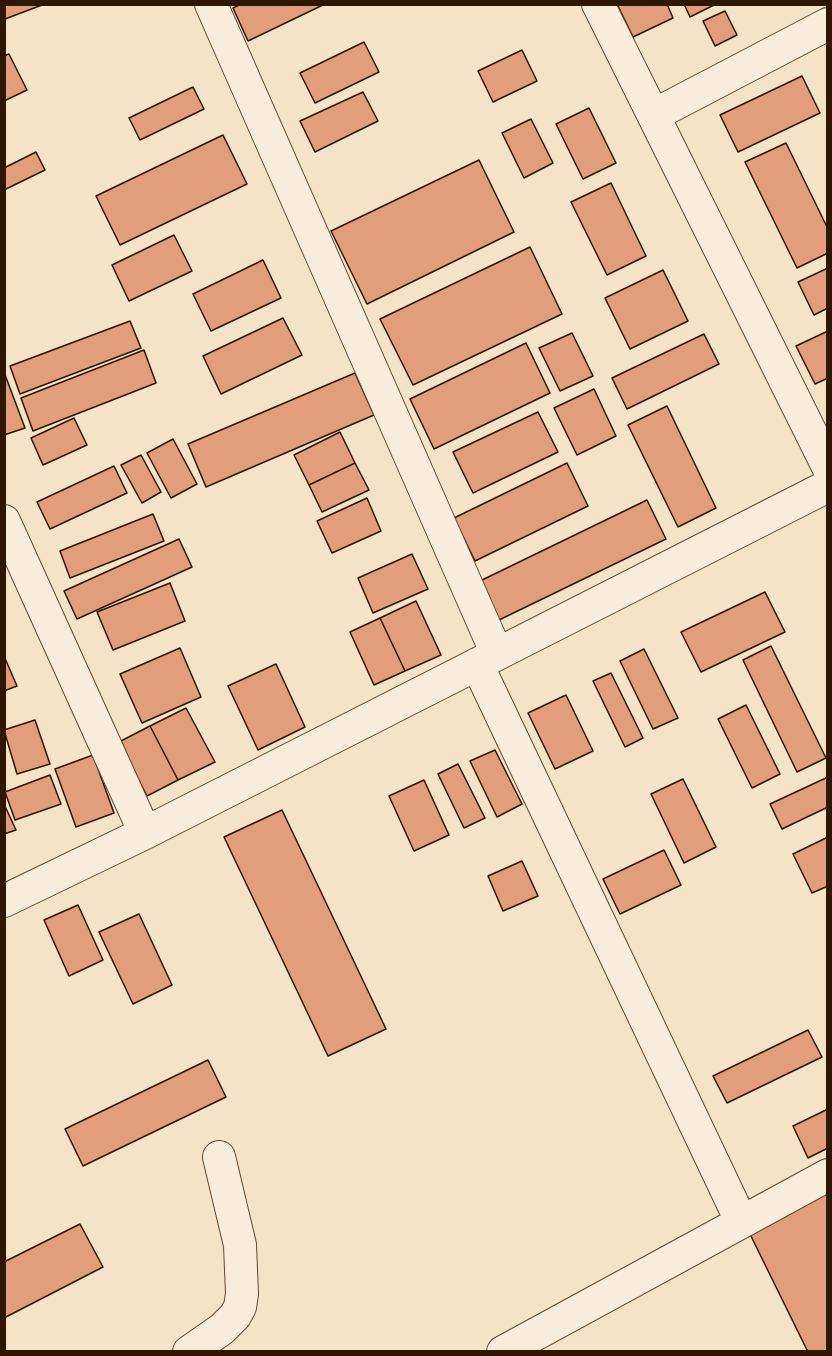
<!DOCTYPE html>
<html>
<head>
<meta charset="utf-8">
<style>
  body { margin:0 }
  #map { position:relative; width:832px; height:1356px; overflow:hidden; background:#f4e3c7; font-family:"Old Standard TT",serif }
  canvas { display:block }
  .frame { position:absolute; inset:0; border:6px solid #2e1600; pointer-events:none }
</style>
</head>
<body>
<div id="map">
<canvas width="832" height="1356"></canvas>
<div class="frame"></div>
</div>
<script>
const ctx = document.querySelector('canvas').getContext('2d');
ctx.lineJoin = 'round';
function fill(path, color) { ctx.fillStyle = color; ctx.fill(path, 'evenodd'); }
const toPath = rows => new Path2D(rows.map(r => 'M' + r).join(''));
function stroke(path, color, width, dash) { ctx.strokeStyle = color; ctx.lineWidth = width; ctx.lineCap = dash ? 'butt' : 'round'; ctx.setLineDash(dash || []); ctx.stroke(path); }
const building = toPath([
  [4,4,42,4,42,5,5,19,4,4],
  [241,4,325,4,248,41,233,8,241,4],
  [617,4,667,4,673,18,633,37,617,4],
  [684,4,716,4,690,17,684,4],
  [725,11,737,35,715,46,703,21,725,11],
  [364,42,379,72,315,103,300,73,364,42],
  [522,50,537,81,493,102,478,71,522,50],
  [9,54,27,90,4,101,4,56,9,54],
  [802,76,820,113,738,152,720,115,802,76],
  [193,87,204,109,140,140,129,118,193,87],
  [363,92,378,121,315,152,300,121,363,92],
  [589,108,616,163,583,179,556,124,589,108],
  [531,119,553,163,524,178,502,133,531,119],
  [223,135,247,184,120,245,96,196,223,135],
  [786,143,828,229,828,253,797,268,745,162,786,143],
  [36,152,45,170,4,190,4,168,36,152],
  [479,160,514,232,367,304,331,231,479,160],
  [611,183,646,256,607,275,571,202,611,183],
  [174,235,192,271,129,301,112,265,174,235],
  [530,247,562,314,413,385,380,319,530,247],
  [263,260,281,298,211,331,193,294,263,260],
  [828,268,828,308,814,315,798,282,828,268],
  [663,270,688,321,630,349,605,298,663,270],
  [283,318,302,355,221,394,203,356,283,318],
  [130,321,141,348,20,394,10,366,130,321],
  [828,331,828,378,815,384,796,346,828,331],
  [572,333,593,376,560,391,539,348,572,333],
  [704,334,719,364,627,409,612,378,704,334],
  [526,343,550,393,434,449,410,399,526,343],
  [144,350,156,383,33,431,21,398,144,350],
  [4,372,25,428,4,435,4,372],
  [355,373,374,415,206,487,188,444,355,373],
  [594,389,616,436,577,455,554,408,594,389],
  [667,406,716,508,678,527,628,425,667,406],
  [538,412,558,452,473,493,453,452,538,412],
  [74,418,87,445,43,465,31,438,74,418],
  [340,432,355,463,309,485,294,455,340,432],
  [173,439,197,484,171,498,147,453,173,439],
  [141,455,161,492,142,503,121,465,141,455],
  [355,463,369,490,322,512,309,485,355,463],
  [567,463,588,506,475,561,454,518,567,463],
  [114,466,127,493,50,529,37,502,114,466],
  [367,498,381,531,332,553,317,521,367,498],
  [647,500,666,539,499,620,480,581,647,500],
  [153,514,164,541,70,578,60,551,153,514],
  [179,539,192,567,77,619,64,591,179,539],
  [412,554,428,589,373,613,358,578,412,554],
  [170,583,185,621,113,650,97,612,170,583],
  [765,592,785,632,701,672,681,632,765,592],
  [416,601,441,655,405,671,380,618,416,601],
  [380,618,405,671,374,685,350,632,380,618],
  [771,646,826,758,797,772,743,660,771,646],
  [180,648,201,697,142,723,120,674,180,648],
  [644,649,678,718,653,729,620,661,644,649],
  [4,656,17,686,4,691,4,656],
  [276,664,305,727,258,750,228,686,276,664],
  [611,673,643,738,625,747,593,681,611,673],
  [566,695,593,751,555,769,528,713,566,695],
  [746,705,780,774,752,788,718,719,746,705],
  [186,708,215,762,178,780,150,726,186,708],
  [35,720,50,764,17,774,4,730,35,720],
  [150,726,178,780,147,796,119,742,150,726],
  [495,750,522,804,497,817,470,761,495,750],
  [93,755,114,813,76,827,55,769,93,755],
  [458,764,485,818,464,828,438,774,458,764],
  [50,775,61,804,15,820,5,792,50,775],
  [828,777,828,807,782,829,770,804,828,777],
  [683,779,716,847,684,863,651,794,683,779],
  [424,780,449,835,414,851,389,796,424,780],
  [4,804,16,830,4,834,4,804],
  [282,810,386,1029,328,1056,224,837,282,810],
  [828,837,828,886,812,893,793,854,828,837],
  [664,850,681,885,620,914,603,879,664,850],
  [522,861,538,896,503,911,488,876,522,861],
  [78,905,103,960,69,976,44,920,78,905],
  [139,914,172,985,133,1004,99,932,139,914],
  [808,1030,822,1057,727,1103,713,1076,808,1030],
  [208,1060,226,1097,83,1166,65,1129,208,1060],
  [828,1109,828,1148,808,1158,793,1126,828,1109],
  [828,1186,828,1352,808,1352,746,1226,828,1186],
  [80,1224,103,1267,4,1318,4,1262,80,1224]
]);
const minor = toPath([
  [211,4,497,654],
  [598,4,828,467],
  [654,115,828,24],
  [4,521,145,833],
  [477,664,741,1221],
  [4,901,145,833,828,486],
  [189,1352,222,1329,235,1316,240,1307,242,1294,240,1245,219,1157],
  [503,1352,828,1175]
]);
fill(building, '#e29d7b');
stroke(building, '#2e1600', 1.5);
stroke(minor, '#604932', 34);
stroke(minor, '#f8eddb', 32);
</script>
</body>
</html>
